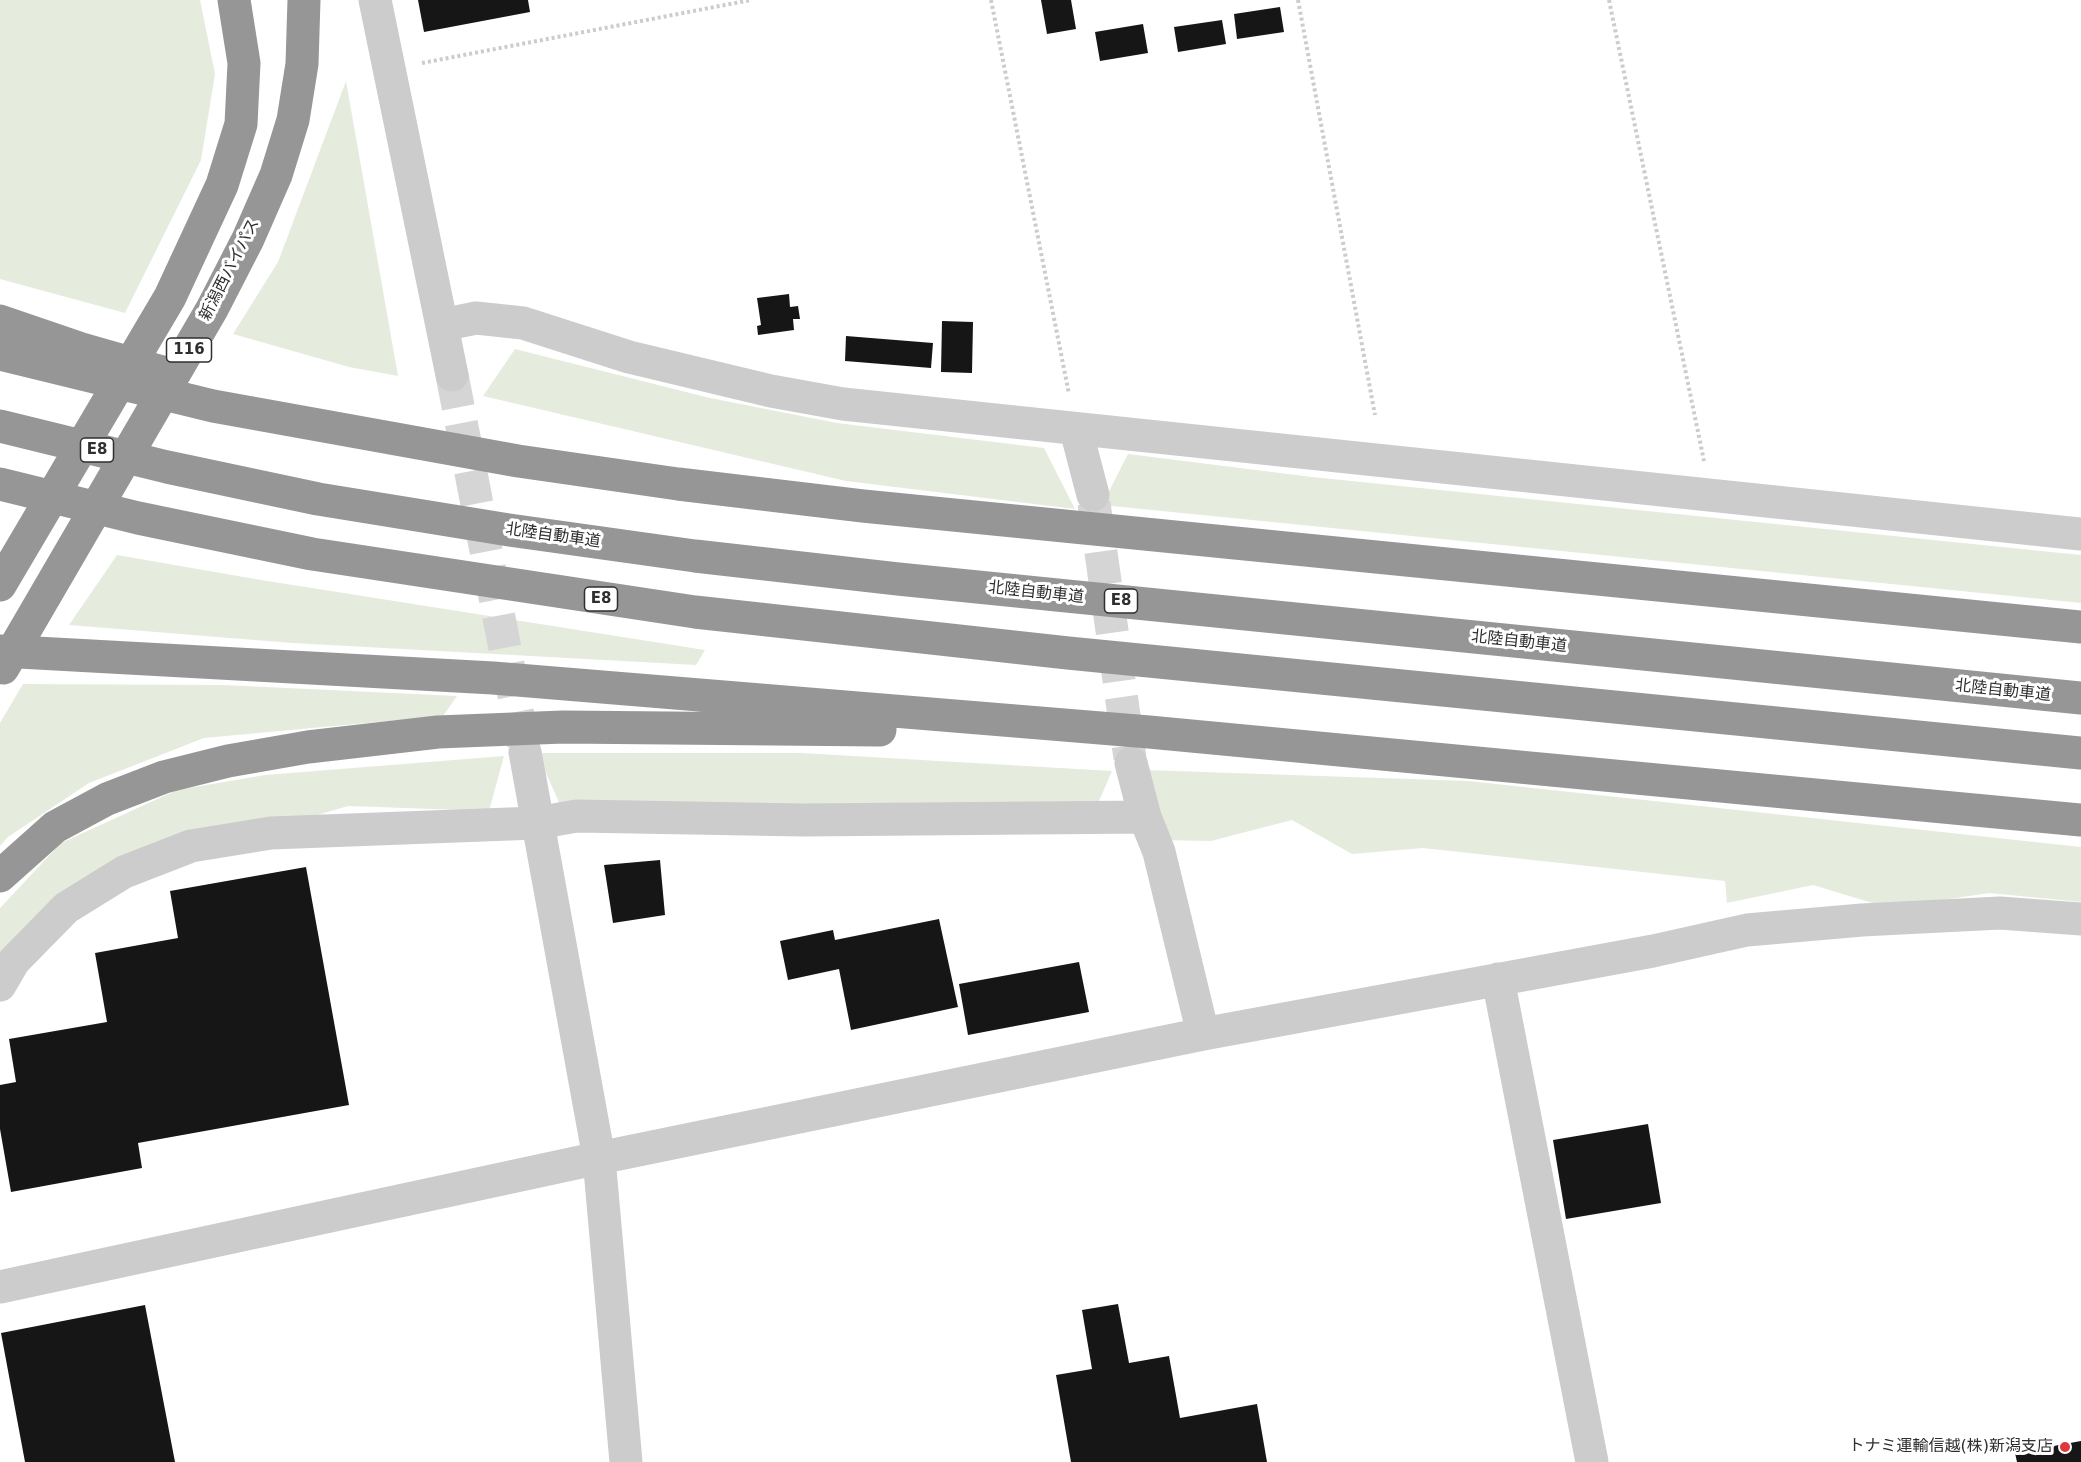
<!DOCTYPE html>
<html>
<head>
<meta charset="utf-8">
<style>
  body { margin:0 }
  canvas { display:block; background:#fff }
</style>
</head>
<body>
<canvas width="2081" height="1462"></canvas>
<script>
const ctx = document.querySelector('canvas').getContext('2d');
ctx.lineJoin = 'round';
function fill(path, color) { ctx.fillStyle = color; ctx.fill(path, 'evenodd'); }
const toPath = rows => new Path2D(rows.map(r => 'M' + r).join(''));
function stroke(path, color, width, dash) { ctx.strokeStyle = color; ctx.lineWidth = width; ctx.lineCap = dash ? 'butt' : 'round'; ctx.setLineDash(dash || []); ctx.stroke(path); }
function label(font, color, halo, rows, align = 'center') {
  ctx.font = font + ' "DejaVu Sans","Noto Sans JP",sans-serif'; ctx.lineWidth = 6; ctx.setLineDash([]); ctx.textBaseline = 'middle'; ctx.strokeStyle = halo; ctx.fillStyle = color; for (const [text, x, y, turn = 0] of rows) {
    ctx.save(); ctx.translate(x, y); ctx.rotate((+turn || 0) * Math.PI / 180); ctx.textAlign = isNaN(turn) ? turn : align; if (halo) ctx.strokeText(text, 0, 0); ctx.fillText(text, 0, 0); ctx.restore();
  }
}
const green = toPath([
  [0,0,200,0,215,74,201,160,125,313,0,279],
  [346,81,398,376,349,367,233,334,278,262],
  [515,349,710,398,837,423,1044,448,1075,509,846,481,483,396],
  [1128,454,1312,477,2081,555,2081,603,1102,505],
  [117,555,261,580,705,650,696,665,292,643,69,625],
  [23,684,223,685,457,696,443,716,204,738,89,783,8,837,0,846,0,723],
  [537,753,801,753,1112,771,1093,815,562,809],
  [504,756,489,811,348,806,297,821,181,834,0,960,0,908,61,843,177,790,265,775],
  [1145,770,1468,781,2081,847,2081,902,1989,893,1889,908,1813,885,1727,903,1725,881,1423,848,1352,854,1292,820,1211,841,1159,840]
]);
const building = toPath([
  [418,0,528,0,530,12,424,32],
  [1041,0,1071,0,1076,29,1047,34],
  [1280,7,1284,32,1237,39,1234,14],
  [1222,20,1226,44,1178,52,1174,27],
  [1143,24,1148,53,1100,61,1095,32],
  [789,294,790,307,798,306,800,319,793,319,794,330,758,335,757,326,761,325,757,298],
  [942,321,973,322,972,373,941,372],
  [846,336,933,343,931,368,845,361],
  [660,860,665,915,613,923,604,865],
  [306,867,349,1105,138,1143,142,1168,11,1192,0,1129,0,1085,16,1082,9,1039,107,1022,95,953,178,938,170,891],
  [939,919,958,1007,851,1030,839,969,788,980,780,941,833,930,835,940],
  [1079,962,1089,1012,968,1035,959,984],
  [1648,1124,1661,1203,1566,1219,1553,1140],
  [1118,1304,1129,1363,1169,1356,1180,1418,1257,1404,1267,1462,1071,1462,1056,1375,1092,1369,1082,1310],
  [145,1305,175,1462,25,1462,1,1333],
  [2081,1441,2081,1462,2017,1462,2015,1453]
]);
const minorTunnel = toPath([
  [452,375,525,752],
  [1094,503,1130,758]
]);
const path = toPath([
  [991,0,1069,394],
  [1298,0,1375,415],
  [1609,0,1704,461],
  [422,63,751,0]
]);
const minor = toPath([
  [375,0,452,375],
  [442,325,476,318,523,323,629,357,771,391,843,404,2081,534],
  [1076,430,1093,495],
  [525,752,599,1158,626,1462],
  [1131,763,1145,817,1159,852,1203,1034],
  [1498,979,1592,1462],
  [0,985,14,961,66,908,124,872,191,846,271,833,536,823,577,816,803,820,1145,817],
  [0,1287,599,1158,1203,1034,1653,951,1747,930,1862,920,2000,913,2081,919]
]);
const highway = toPath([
  [0,321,82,349,173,375],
  [0,354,213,406,518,461,678,484,863,506,2081,627],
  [0,426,167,467,318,499,509,530,695,556,898,579,2081,698],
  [0,484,138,518,312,554,695,612,1068,653,2081,753],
  [0,585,170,297,222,185,241,124,244,63,234,0],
  [0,651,493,678,1149,732,2081,820],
  [3,668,212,309,248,239,276,175,293,120,302,64,304,0],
  [0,876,55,827,107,799,164,777,228,761,308,747,438,732,563,727,880,730]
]);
const markers = [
  [2065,1447,6,"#e0373e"]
];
const shields = [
  [189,350,45],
  [97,450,33],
  [601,599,33],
  [1121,601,33]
];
const shieldNames = [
  ["116",189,350],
  ["E8",97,450],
  ["E8",601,599],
  ["E8",1121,601]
];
const streetNames = [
  ["新潟西バイパス",230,270,-63],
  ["北陸自動車道",553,536,8],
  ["北陸自動車道",1036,593,6],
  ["北陸自動車道",1519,642,6],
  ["北陸自動車道",2003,691,6]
];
const poiNames = [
  ["トナミ運輸信越(株)新潟支店",2053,1447]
];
fill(green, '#e5ecdd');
fill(building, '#161616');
stroke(minorTunnel, '#d5d5d5', 33, [33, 16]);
stroke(path, '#ccc', 4, [3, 3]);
stroke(minor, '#ccc', 33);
stroke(highway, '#969696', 33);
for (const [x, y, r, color] of markers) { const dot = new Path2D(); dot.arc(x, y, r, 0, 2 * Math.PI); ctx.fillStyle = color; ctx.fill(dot); stroke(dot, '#fff', 2); }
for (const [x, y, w] of shields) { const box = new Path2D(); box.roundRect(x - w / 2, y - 12, w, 24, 4.5); ctx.fillStyle = '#fff'; ctx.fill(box); stroke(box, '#2f2f2f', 1.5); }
label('bold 15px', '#2f2f2f', null, shieldNames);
label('16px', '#2f2f2f', '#fff', streetNames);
label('16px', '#2f2f2f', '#fff', poiNames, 'right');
</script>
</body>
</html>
